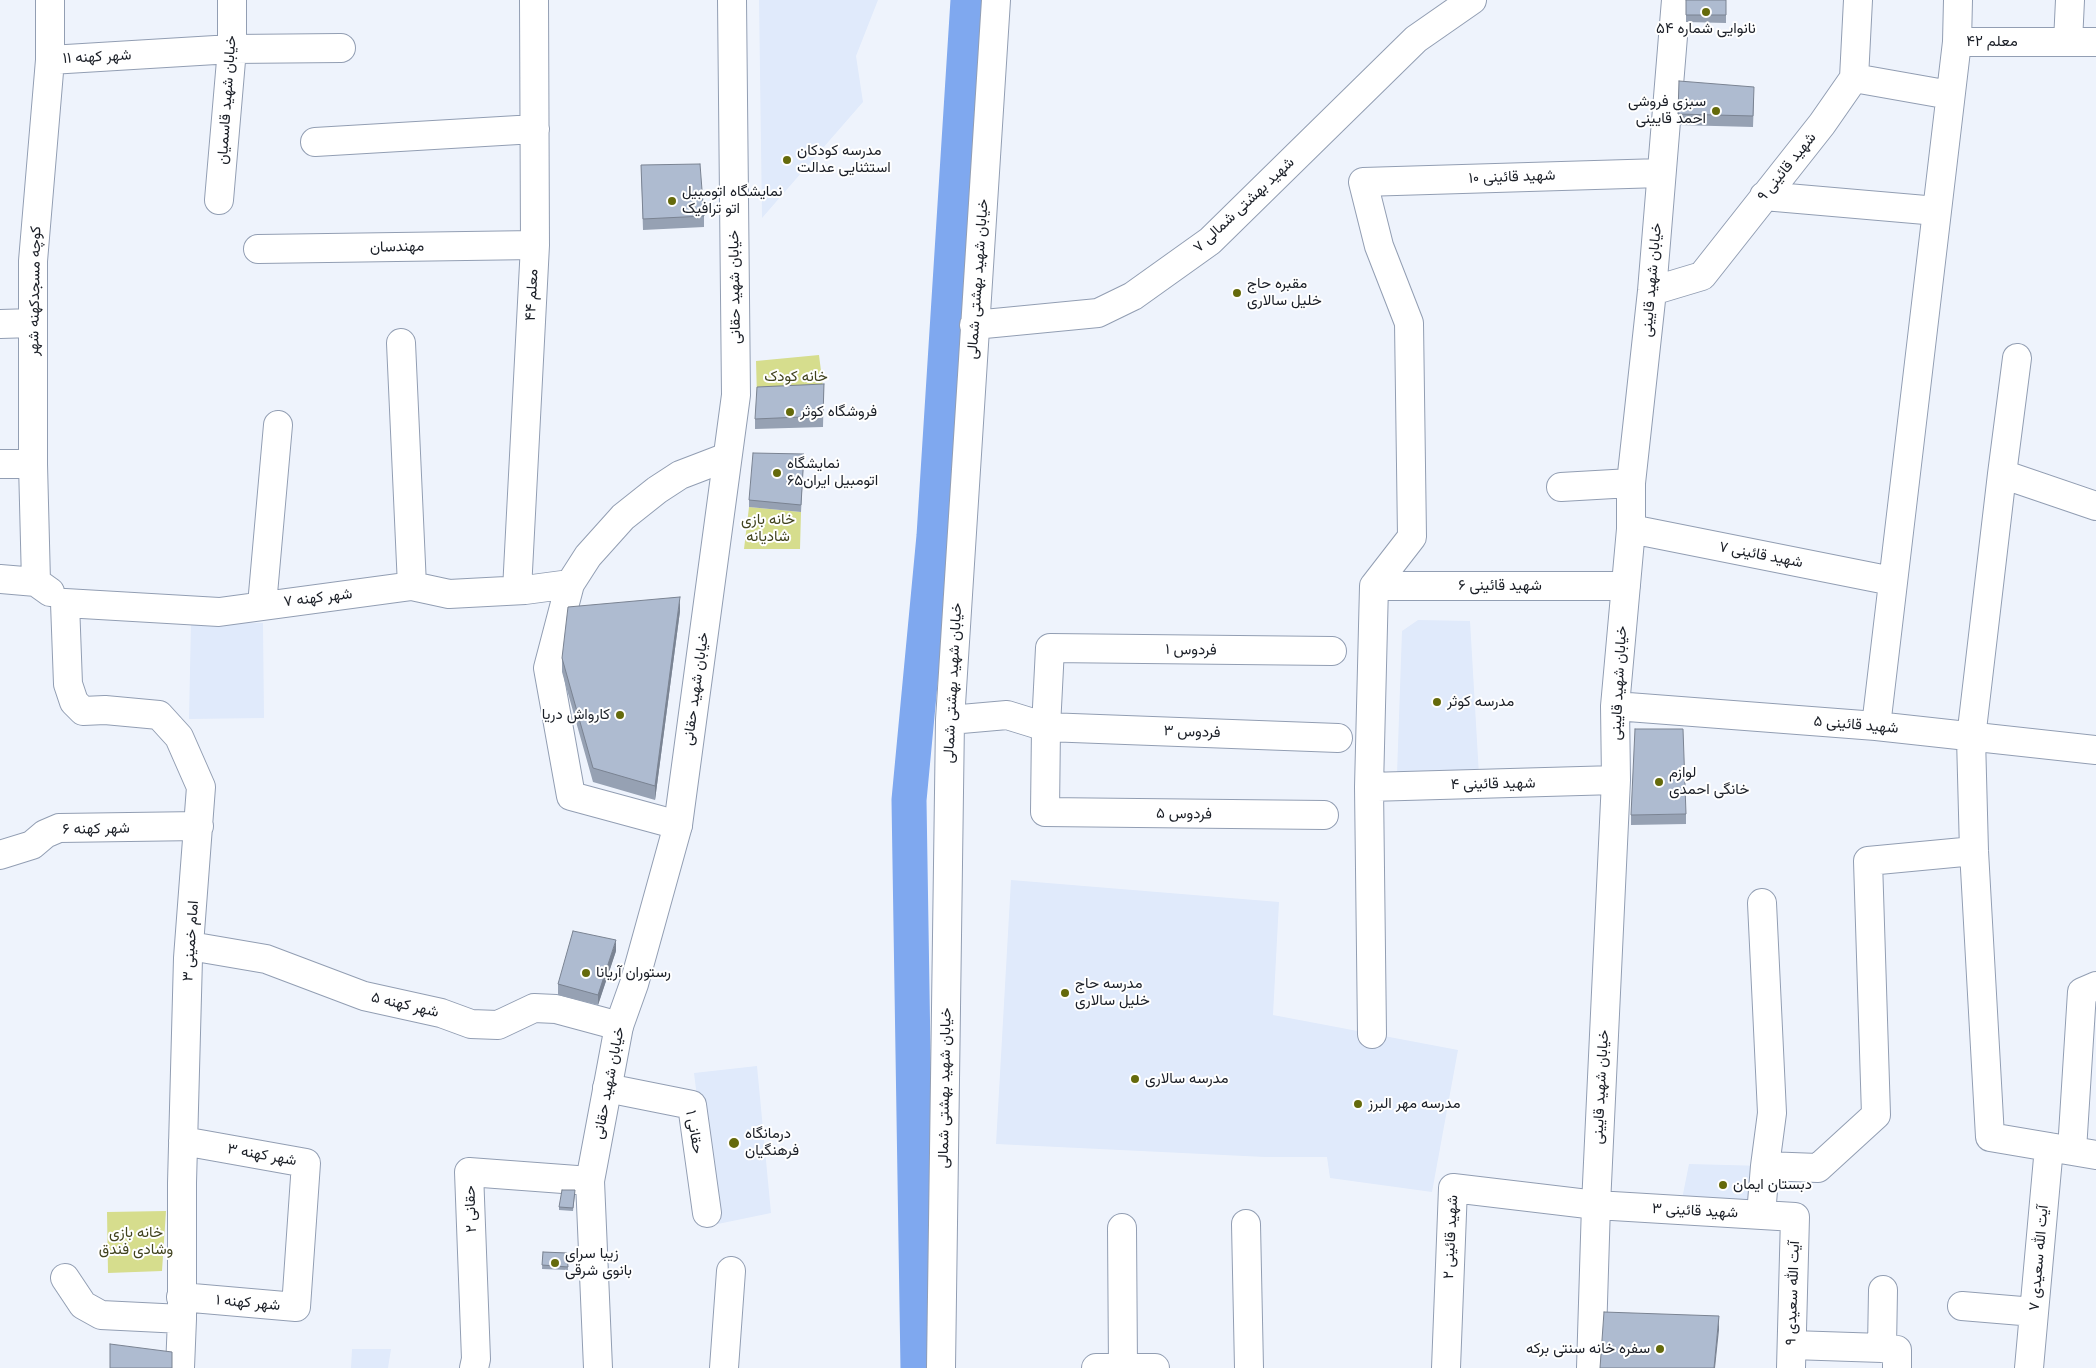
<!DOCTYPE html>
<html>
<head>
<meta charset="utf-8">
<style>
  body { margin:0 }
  canvas { display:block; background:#eef3fc }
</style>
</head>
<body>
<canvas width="2096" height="1368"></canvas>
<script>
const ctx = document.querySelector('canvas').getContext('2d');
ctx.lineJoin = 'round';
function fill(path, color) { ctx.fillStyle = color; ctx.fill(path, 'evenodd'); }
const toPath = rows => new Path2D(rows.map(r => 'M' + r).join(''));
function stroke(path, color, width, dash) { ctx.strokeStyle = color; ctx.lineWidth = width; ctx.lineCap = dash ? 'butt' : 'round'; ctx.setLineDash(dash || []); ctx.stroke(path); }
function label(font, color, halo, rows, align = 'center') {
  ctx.font = font + ' "Fira Sans",Vazirmatn,sans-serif'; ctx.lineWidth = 4; ctx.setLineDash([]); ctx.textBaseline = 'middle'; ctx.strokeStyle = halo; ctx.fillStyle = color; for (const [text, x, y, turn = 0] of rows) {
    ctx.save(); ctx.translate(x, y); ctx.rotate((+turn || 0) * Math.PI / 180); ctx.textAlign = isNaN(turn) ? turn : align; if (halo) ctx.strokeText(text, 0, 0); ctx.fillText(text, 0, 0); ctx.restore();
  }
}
const built = toPath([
  [759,0,878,0,856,56,863,102,762,218],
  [1418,620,1470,621,1479,775,1397,774,1402,631],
  [191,622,263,623,264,718,189,719],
  [1011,880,1279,902,1273,1015,1458,1050,1432,1192,1330,1178,1327,1157,1265,1157,996,1144],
  [757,1066,771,1213,713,1225,694,1073],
  [1689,1164,1765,1166,1755,1207,1681,1204],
  [352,1349,391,1349,388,1368,351,1368]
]);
const green = toPath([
  [819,355,824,395,757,397,756,361],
  [749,507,801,512,800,549,744,549],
  [166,1211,162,1271,108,1273,107,1212]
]);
const river = toPath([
  [918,1368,909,800,934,536,968,0]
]);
const minor = toPath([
  [1958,0,1957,42,2096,42],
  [2068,42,2070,0],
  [50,60,232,49,341,48],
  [1854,78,1950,95],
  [315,142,535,129],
  [1764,196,1937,211],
  [219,200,232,49,232,0],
  [258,249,535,245],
  [1652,291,1702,276,1822,124,1854,78,1858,0],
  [0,324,33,323],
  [974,325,1098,313,1133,296,1210,241,1416,39,1472,0],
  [401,343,412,586],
  [2017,358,2002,474,1971,738,1974,851,1990,1137,2096,1155],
  [0,464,33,464],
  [2002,474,2096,506],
  [1561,487,1631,483],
  [1631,529,1892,581],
  [0,579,36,582,50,592],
  [36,582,33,464,33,261,50,60,50,0],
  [1374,586,1626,586],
  [517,590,535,245,534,0],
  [65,603,68,684,74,702,83,711,105,710,159,715,179,737,201,787,188,958,182,1183,182,1319,180,1368],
  [65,603,219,612,412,586,449,594,525,590,570,584],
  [262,605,278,425],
  [1615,706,1876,726,2096,750],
  [950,720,1007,715,1046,727,1338,738],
  [1876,726,1957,42],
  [1369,787,1616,780],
  [1324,815,1045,812,1046,727,1050,648,1332,651],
  [678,825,571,796,548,668,570,584,588,556,623,517,657,490,680,475,727,457],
  [0,855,32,845,45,834,59,828,199,826],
  [1762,903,1772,1113,1765,1166],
  [190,946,266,959,364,996,441,1013,471,1024,498,1025,534,1008,556,1009,619,1026],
  [1372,1034,1369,787,1374,586,1412,537,1409,323,1379,246,1363,182,1661,173],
  [607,1088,692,1105,707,1213],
  [2072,1150,2082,992,2096,986],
  [1761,1215,1765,1166,1818,1168,1876,1115,1868,861,1974,851],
  [1246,1224,1249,1368],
  [1122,1228,1123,1368],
  [65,1278,83,1305,101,1315,182,1319],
  [181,1297,296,1307,306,1163,183,1141],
  [1962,1306,2034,1312],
  [1792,1345,1882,1348,1883,1290],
  [1882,1348,1897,1350,1897,1368],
  [474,1368,476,1359,469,1172,590,1181],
  [724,1368,731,1271],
  [941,1368,950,720,996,0],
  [1096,1368,1155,1368],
  [1446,1368,1453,1188,1596,1205,1795,1217,1791,1368],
  [1591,1368,1596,1205,1616,780,1615,706,1631,529,1631,483,1652,291,1676,0],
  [2029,1368,2049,1147]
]);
const major = toPath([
  [598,1368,590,1181,619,1026,634,984,678,825,736,395,732,0]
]);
const wall = toPath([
  [1686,0,1726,0,1726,23,1686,22],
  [1754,98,1753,127,1678,125,1678,114],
  [641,165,704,216,704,227,643,230],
  [824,384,823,427,755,429,755,419],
  [804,454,801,512,749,507,749,500],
  [680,611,655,800,593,782,562,672,562,658],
  [1686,814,1686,824,1631,825,1631,815],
  [616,951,598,1005,558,995,558,984],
  [575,1194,573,1211,559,1210,559,1207],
  [543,1252,567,1253,568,1270,542,1269]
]);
const shadedWall = toPath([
  [680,597,680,611,655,800,655,786],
  [616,940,616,951,598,1005,598,995],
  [1719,1316,1719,1330,1715,1368,1714,1368]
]);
const building = toPath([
  [1686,0,1726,0,1726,15,1686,15,1686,0],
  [1679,81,1754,87,1753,116,1678,114,1679,81],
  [700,164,704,216,643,219,641,165,700,164],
  [824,384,823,416,755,419,757,387,824,384],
  [753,453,804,454,801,505,749,500,753,453],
  [680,597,655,786,593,768,562,658,568,607,680,597],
  [1635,729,1683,729,1686,814,1631,815,1635,729],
  [573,931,616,940,598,995,558,984,573,931],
  [562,1190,575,1190,573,1208,559,1207,562,1190],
  [543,1252,567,1253,568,1267,542,1265,543,1252],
  [1604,1312,1719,1316,1714,1368,1600,1368,1604,1312],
  [110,1344,172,1352,172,1368,110,1368,110,1344]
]);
const markers = [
  [1706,12,5,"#656a0b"],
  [1716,111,5,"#656a0b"],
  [787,160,5,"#656a0b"],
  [672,201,5,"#656a0b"],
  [1237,293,5,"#656a0b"],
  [790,412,5,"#656a0b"],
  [777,473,5,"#656a0b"],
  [1437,702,5,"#656a0b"],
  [620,715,5,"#656a0b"],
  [1659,782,5,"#656a0b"],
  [586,973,5,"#656a0b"],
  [1065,993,5,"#656a0b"],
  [1135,1079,5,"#656a0b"],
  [1358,1104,5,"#656a0b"],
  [734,1143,6,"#656a0b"],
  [1723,1185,5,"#656a0b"],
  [555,1263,5,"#656a0b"],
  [1660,1349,5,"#656a0b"]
];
const poiNames = [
  ["نانوایی شماره ۵۴",1706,29,"center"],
  ["سبزی فروشی",1706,102,"right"],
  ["احمد قایینی",1706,119,"right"],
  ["مدرسه کودکان",797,151],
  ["استثنایی عدالت",797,168],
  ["نمایشگاه اتومبیل",682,192],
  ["اتو ترافیک",682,209],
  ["مقبره حاج",1247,284],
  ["خلیل سالاری",1247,301],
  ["فروشگاه کوثر",800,412],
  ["نمایشگاه",787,464],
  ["اتومبیل ایران۶۵",787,481],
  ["مدرسه کوثر",1447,702],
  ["کارواش دریا",610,715,"right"],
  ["لوازم",1669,773],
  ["خانگی احمدی",1669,790],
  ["رستوران آریانا",596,973],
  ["مدرسه حاج",1075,984],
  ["خلیل سالاری",1075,1001],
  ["مدرسه سالاری",1145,1079],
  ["مدرسه مهر البرز",1368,1104],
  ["درمانگاه",745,1134],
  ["فرهنگیان",745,1151],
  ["دبستان ایمان",1733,1185],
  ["زیبا سرای",565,1254],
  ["بانوی شرقی",565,1271],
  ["سفره خانه سنتی برکه",1650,1349,"right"]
];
const streetNames = [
  ["معلم ۴۲",1992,42],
  ["شهر کهنه ۱۱",97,57,-3],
  ["خیابان شهید قاسمیان",227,100,-86],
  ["شهید قائینی ۹",1787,167,-51],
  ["شهید قائینی ۱۰",1512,177,-2],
  ["شهید بهشتی شمالی ۷",1244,205,-43],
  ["مهندسان",397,247,-1],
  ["خیابان شهید بهشتی شمالی",978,279,-86],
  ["خیابان شهید قایینی",1652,280,-85],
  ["خیابان شهید حقانی",735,287,-91],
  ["کوچه مسجدکهنه شهر",35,291,-89],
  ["معلم ۴۴",532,295,-87],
  ["شهید قائینی ۷",1761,555,11],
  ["شهید قائینی ۶",1500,586],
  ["شهر کهنه ۷",318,598,-7],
  ["فردوس ۱",1191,650,1],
  ["خیابان شهید بهشتی شمالی",953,683,-87],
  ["خیابان شهید قایینی",1619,683,-87],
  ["خیابان شهید حقانی",696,689,-82],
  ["شهید قائینی ۵",1856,725,5],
  ["فردوس ۳",1192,732,2],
  ["شهید قائینی ۴",1493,784,-1],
  ["فردوس ۵",1184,814,1],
  ["شهر کهنه ۶",96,829,-1],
  ["امام خمینی ۳",191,941,-86],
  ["شهر کهنه ۵",405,1005,13],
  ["خیابان شهید حقانی",609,1083,-79],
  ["خیابان شهید قایینی",1601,1087,-87],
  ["خیابان شهید بهشتی شمالی",945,1088,-89],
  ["حقانی ۱",694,1132,80],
  ["شهر کهنه ۳",262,1155,10],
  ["حقانی ۲",471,1209,-92],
  ["شهید قائینی ۳",1695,1211,3],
  ["شهید قائینی ۲",1451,1237,-87],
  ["آیت الله سعیدی ۷",2039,1258,-85],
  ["آیت الله سعیدی ۹",1793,1293,-88],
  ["شهر کهنه ۱",248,1303,5]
];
const parkNames = [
  ["خانه کودک",796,377],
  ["خانه بازی",768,520],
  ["شادیانه",768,537],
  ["خانه بازی",136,1233],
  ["وشادی فندق",136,1250]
];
fill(built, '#e0eafb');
fill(green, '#d6dd8d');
stroke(river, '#7fa8ef', 35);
stroke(minor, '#929eb3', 30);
stroke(major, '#929eb3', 30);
stroke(minor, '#fff', 28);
stroke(major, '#fff', 28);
fill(wall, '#96a1b3');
fill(shadedWall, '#7a8392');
fill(building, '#aebbd0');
stroke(building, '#7a8392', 1);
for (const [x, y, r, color] of markers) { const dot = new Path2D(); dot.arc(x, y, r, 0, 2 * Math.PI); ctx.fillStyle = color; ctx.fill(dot); stroke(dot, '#fff', 2); }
label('15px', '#1a1e26', '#fff', poiNames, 'left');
label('15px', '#1a1e26', '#fff', streetNames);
label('15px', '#41431e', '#fff', parkNames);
</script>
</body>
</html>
